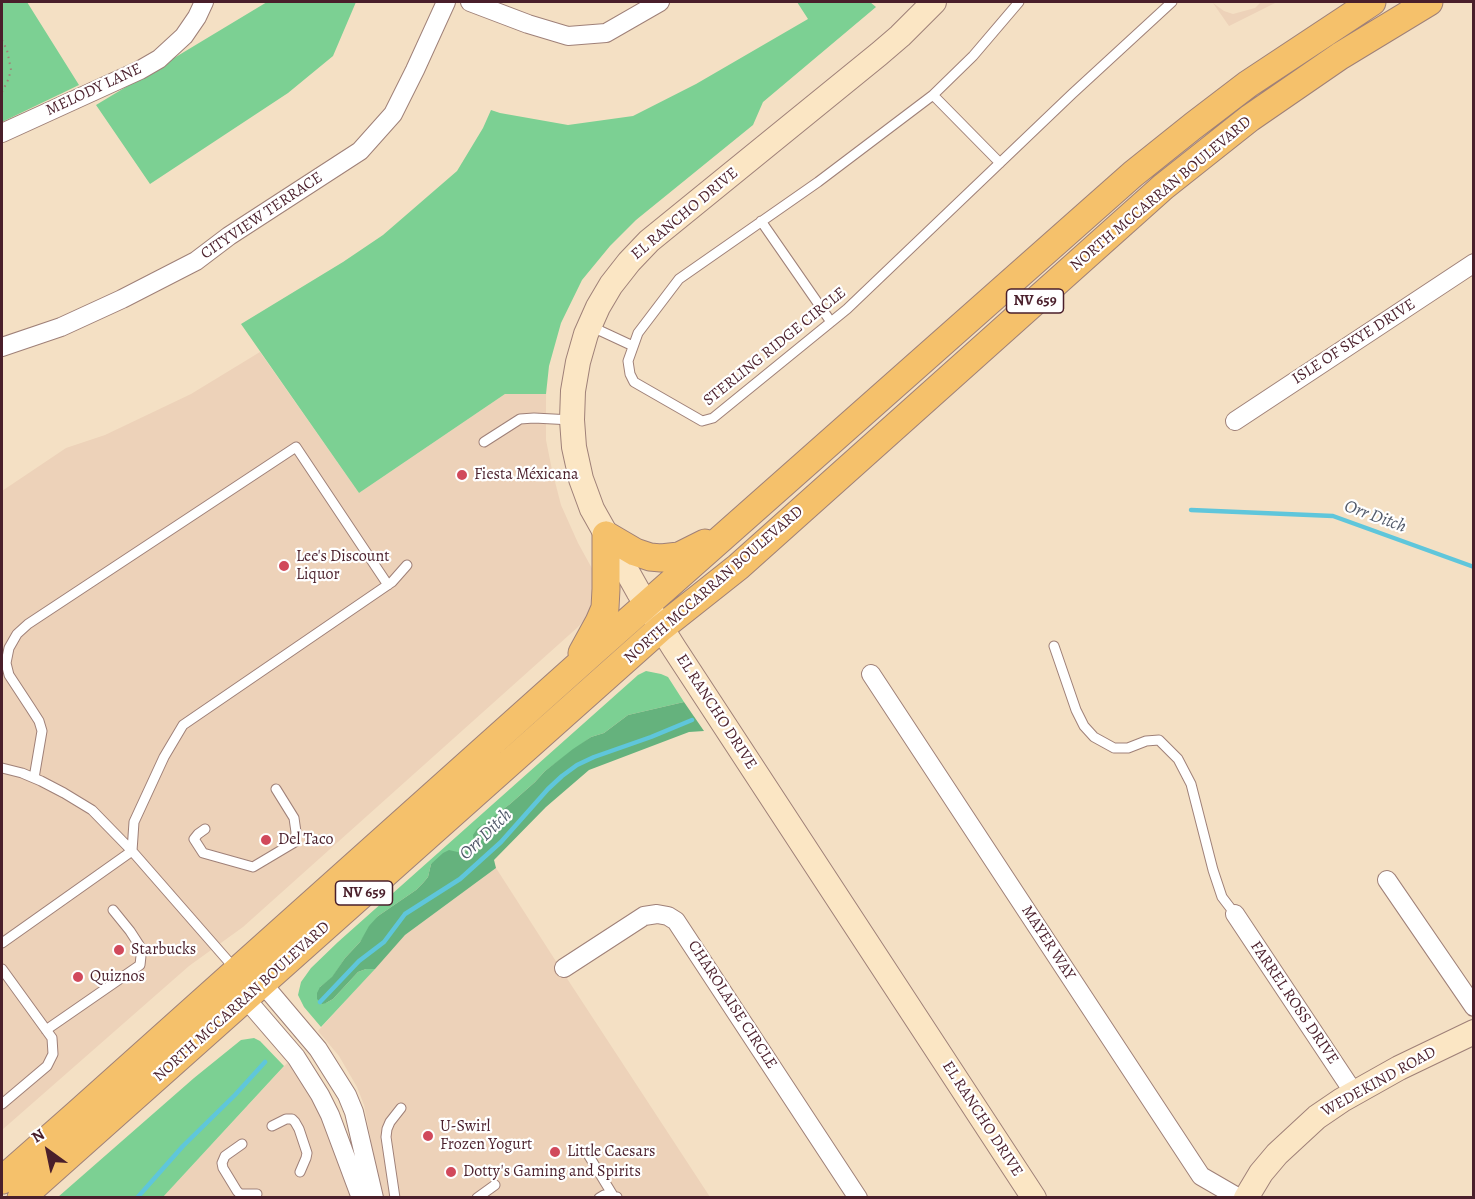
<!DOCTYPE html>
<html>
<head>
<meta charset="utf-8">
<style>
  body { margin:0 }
  #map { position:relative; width:1475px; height:1199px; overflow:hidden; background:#f4e0c4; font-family:Alegreya,serif }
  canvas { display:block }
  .frame { position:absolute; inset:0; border:3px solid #4a1f2b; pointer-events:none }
  .north { position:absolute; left:18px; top:1121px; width:60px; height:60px; -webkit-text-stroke:4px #fff; paint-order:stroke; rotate:327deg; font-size:16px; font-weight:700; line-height:24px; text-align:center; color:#4a1f2b }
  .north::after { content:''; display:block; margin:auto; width:21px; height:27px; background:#4a1f2b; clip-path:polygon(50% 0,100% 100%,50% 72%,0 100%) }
</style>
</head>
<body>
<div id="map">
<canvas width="1475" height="1199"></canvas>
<div class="frame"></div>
<div class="north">N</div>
</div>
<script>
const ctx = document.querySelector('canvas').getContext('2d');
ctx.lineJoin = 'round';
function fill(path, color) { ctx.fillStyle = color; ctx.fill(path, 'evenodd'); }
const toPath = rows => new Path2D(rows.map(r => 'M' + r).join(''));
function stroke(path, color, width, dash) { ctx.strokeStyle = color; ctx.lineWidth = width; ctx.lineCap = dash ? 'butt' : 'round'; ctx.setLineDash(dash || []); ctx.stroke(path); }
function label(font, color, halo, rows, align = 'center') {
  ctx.font = font + ' Alegreya,serif'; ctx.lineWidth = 4.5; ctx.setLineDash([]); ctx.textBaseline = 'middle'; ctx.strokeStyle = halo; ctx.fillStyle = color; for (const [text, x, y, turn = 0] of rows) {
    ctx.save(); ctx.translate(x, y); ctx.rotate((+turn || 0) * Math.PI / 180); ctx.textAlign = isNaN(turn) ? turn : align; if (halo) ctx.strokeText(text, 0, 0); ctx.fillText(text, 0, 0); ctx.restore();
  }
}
const built = toPath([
  [1261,2,1277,2,1229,26,1213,3,1224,11,1233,14,1255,8],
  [260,352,359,493,505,394,546,394,546,440,552,470,561,505,578,543,594,572,592,611,578,627,243,927,189,966,2,1130,2,491,66,448,105,435,191,394],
  [496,868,568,980,710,1197,380,1197,370,1136,364,1105,357,1087,339,1056,318,1031,405,935],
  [288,1062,317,1108,356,1198,162,1198]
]);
const green = toPath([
  [2,2,27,2,79,85,2,122],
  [267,2,356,2,333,56,288,93,150,184,96,105],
  [797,2,870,2,876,7,763,102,753,125,636,220,610,246,582,280,561,323,549,366,546,394,505,394,359,493,241,324,343,262,383,235,457,171,483,128,491,110,500,113,568,125,633,116,696,84,808,19],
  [646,671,661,674,668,677,684,702,628,715,604,733,591,737,545,771,535,782,510,804,483,825,470,849,431,864,428,877,423,883,416,890,378,916,360,942,345,958,332,978,320,987,326,1003,333,999,358,972,366,969,375,969,321,1027,304,1007,298,995,301,982,311,968,338,942,638,675],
  [254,1038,260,1041,284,1066,163,1197,58,1197,194,1078,241,1040]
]);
const forest = toPath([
  [684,702,704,731,689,732,589,770,546,807,494,860,496,868,405,935,375,969,366,969,358,972,333,999,326,1003,322,1004,317,999,317,993,320,987,332,977,345,958,360,942,369,926,378,916,416,890,423,883,428,877,431,864,443,853,449,850,462,853,470,849,474,843,473,835,477,829,510,804,535,782,545,771,573,749,591,737,604,733,628,715]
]);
const stream = toPath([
  [1191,510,1333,516,1474,567],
  [320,1002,359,961,384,942,405,914,460,879,501,842,548,789,562,776,577,765,594,757,651,737,692,720],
  [137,1198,183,1146,235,1095,265,1062]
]);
const path = toPath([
  [2,40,7,50,11,70,8,80,2,92]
]);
const lane = toPath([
  [1019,2,973,56,933,95,818,182,679,279,638,333,628,361,630,374,634,382,702,421,713,418,847,309,1072,94,1172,2],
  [933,95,1000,163],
  [761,221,831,322],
  [590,326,633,346],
  [484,442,520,419,534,418,572,420],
  [1054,646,1076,710,1084,726,1094,737,1114,748,1128,748,1146,741,1159,740,1178,759,1191,784,1213,870,1222,897,1235,914],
  [2,768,22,773,41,781,64,793,92,810,132,851,236,970],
  [34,778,42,731,39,721,30,707,9,675,6,663,9,648,17,634,28,624,296,447,388,585],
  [205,829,198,834,194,839,203,853,253,867,295,842,296,832,294,818,276,789],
  [132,851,134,822,164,757,183,725,392,582,407,565],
  [2,943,132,851],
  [2,969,52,1038,53,1054,47,1066,2,1104],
  [46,1030,140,965,141,956,141,948,130,931,113,910],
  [272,1126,286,1119,292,1119,295,1122,299,1129,307,1153,306,1158,300,1172],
  [242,1144,225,1156,222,1163,223,1168,237,1191,240,1194,257,1194],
  [589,1156,614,1197],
  [395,1198,386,1137,387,1129,390,1122,401,1108],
  [477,1198,495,1185],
  [599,1198,604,1195,617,1197]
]);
const street = toPath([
  [470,2,528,24,568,36,606,33,660,2],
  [2,133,140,70,159,59,184,36,197,17,204,2],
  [2,347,61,327,122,299,196,261,229,236,360,151,393,114,415,70,446,2],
  [1235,421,1474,263],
  [871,674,1201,1176,1239,1198],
  [1387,880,1474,1007],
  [1235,914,1354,1093],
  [564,968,644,916,657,914,668,916,676,921,858,1198],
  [254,977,263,984,318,1049,347,1095,354,1112,374,1198],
  [241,988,246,999,296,1057,320,1095,330,1115,361,1198]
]);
const secondary = toPath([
  [934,2,900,36,879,54,649,241,629,262,611,285,598,307,586,334,578,362,573,391,572,420,574,447,581,479,592,509,638,591,674,648,1034,1198],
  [1246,1198,1261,1173,1277,1154,1317,1117,1342,1100,1399,1068,1474,1032]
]);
const primary = toPath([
  [606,535,635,552,650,557,661,558,679,556,705,543],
  [582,653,599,622,605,608,606,589,606,535],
  [2,1180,77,1114,593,652,1133,174,1193,126,1248,84,1372,2],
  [21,1198,661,628,738,567,1163,187,1250,118,1340,56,1429,2]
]);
const markers = [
  [462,475,6,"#d1495b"],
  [284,566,6,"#d1495b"],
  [266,840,6,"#d1495b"],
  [119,950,6,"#d1495b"],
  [78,977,6,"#d1495b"],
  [428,1136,6,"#d1495b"],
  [555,1152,6,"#d1495b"],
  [451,1172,6,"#d1495b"]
];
const shields = [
  [1035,301,57],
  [364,893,57]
];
const shieldNames = [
  ["NV 659",1035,301],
  ["NV 659",364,893]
];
const streetNames = [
  ["MELODY LANE",94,90,-25],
  ["NORTH MCCARRAN BOULEVARD",1161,194,-40],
  ["EL RANCHO DRIVE",685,214,-40],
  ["CITYVIEW TERRACE",262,216,-34],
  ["ISLE OF SKYE DRIVE",1354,342,-33],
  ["STERLING RIDGE CIRCLE",775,347,-39],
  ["NORTH MCCARRAN BOULEVARD",714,585,-41],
  ["EL RANCHO DRIVE",716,712,57],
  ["MAYER WAY",1048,943,57],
  ["NORTH MCCARRAN BOULEVARD",242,1002,-42],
  ["FARREL ROSS DRIVE",1294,1003,56],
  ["CHAROLAISE CIRCLE",732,1005,57],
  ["WEDEKIND ROAD",1379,1082,-29],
  ["EL RANCHO DRIVE",982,1119,57]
];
const poiNames = [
  ["Fiesta Méxicana",474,475],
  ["Lee's Discount",296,557],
  ["Liquor",296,575],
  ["Del Taco",278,840],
  ["Starbucks",131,950],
  ["Quiznos",90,977],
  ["U-Swirl",440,1127],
  ["Frozen Yogurt",440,1145],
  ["Little Caesars",567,1152],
  ["Dotty's Gaming and Spirits",463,1172]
];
const waterNames = [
  ["Orr Ditch",1375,517,20],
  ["Orr Ditch",486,835,-44]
];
fill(built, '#edd2b9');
fill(green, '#7cd093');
fill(forest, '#65b27d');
stroke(stream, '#5fc6db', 4.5);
stroke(lane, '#9f8078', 11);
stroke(street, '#9f8078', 20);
stroke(secondary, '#9f8078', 26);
stroke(primary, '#9f8078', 29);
stroke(path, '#9f8078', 2, [1.5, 4.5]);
stroke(lane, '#fff', 9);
stroke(street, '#fff', 18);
stroke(secondary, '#fbe6c4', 24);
stroke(primary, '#f5c16b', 27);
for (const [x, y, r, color] of markers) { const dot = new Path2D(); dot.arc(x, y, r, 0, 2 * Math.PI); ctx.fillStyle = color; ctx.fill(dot); stroke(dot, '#fff', 2); }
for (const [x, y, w] of shields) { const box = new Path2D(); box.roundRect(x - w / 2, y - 12, w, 24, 4.5); ctx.fillStyle = '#fff'; ctx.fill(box); stroke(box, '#4a1f2b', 1.5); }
label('bold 15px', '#4a1f2b', null, shieldNames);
label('16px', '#4a1f2b', '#fff', streetNames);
label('16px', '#4a1f2b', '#fff', poiNames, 'left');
label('italic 18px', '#515969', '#fff', waterNames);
</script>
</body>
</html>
